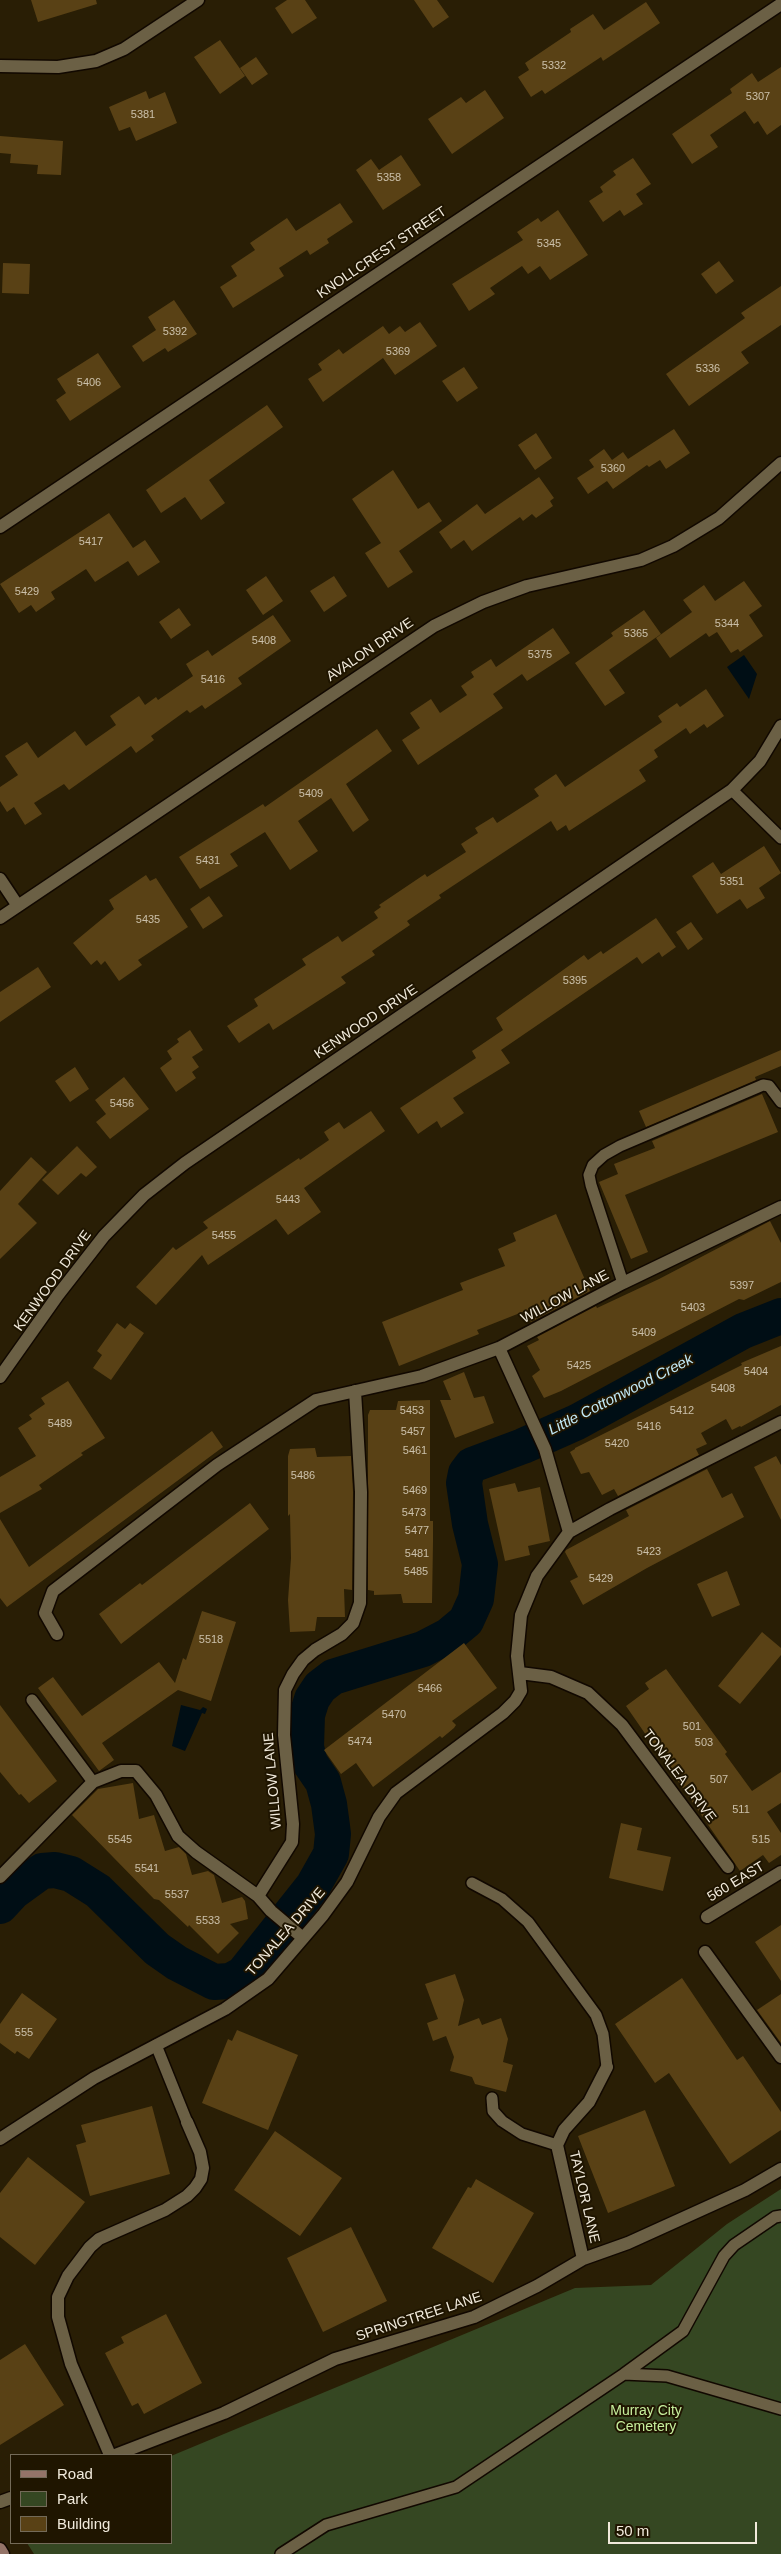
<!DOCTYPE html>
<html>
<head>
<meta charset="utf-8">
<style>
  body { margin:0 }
  #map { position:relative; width:781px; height:2554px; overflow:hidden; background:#291e05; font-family:Arial,sans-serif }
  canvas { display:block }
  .legend { position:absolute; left:10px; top:2454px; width:162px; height:90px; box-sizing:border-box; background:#1f1500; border:1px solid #736a58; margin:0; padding:6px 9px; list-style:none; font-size:15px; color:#f1eadb }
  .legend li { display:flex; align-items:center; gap:10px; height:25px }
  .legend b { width:25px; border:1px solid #736a58 }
  .scale { position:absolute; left:608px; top:2522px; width:149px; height:22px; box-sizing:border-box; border:2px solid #f1eadb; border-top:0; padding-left:6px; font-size:15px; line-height:18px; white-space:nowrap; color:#f1eadb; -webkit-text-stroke:4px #1f1500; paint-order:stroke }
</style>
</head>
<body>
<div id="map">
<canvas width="781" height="2554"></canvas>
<ul class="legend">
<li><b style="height:6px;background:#947468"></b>Road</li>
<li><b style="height:14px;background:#354722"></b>Park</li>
<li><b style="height:14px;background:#594115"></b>Building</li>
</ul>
<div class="scale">50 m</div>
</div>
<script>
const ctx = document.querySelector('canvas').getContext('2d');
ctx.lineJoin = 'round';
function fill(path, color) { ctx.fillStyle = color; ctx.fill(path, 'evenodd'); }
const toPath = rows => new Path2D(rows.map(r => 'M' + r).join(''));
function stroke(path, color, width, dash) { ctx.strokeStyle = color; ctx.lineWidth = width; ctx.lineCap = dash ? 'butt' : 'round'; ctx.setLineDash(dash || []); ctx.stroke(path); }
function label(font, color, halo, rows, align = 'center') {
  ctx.font = font + ' Arial,sans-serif'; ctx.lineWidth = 4; ctx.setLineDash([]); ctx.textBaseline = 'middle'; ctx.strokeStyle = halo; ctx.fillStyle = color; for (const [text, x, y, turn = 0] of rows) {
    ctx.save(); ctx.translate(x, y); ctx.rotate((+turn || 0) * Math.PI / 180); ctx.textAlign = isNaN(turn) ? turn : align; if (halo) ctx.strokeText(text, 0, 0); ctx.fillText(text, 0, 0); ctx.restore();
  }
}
const green = toPath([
  [781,2189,781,2554,34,2554,27,2543,171,2543,171,2456,575,2288,651,2285,727,2224]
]);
const water = toPath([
  [744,655,757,674,749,699,727,667],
  [181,1705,200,1710,203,1707,207,1709,205,1714,202,1713,185,1751,172,1746]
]);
const river = toPath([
  [0,1906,13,1892,42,1871,55,1870,71,1874,98,1891,157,1949,177,1963,214,1982,230,1981,243,1974,313,1886,331,1854,333,1834,329,1804,323,1782,310,1763,306,1747,307,1715,312,1699,320,1687,333,1677,423,1649,448,1636,466,1621,476,1599,480,1564,470,1524,464,1483,466,1473,472,1465,523,1446,577,1422,743,1331,781,1316]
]);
const building = toPath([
  [31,0,96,0,97,4,38,22],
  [287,0,305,0,317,18,292,34,275,8],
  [414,0,437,0,449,17,433,28],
  [646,2,660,23,603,61,601,57,545,94,542,90,531,97,518,77,529,70,525,63,571,32,570,29,593,14,604,30],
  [220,40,245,76,220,94,194,57],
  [256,57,268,74,252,85,240,68],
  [781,67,781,125,767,135,758,121,754,124,745,111,710,135,718,147,692,164,672,134,732,93,730,89,752,73,758,82],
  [485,90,504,118,452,154,428,119,461,97,466,103],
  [146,91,149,99,165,92,177,123,136,141,130,127,119,131,109,107],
  [0,136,63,141,61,175,37,174,38,165,10,163,11,154,0,153],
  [401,155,421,185,383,210,356,170,371,159,379,170],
  [633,158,651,184,636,194,643,204,624,216,620,210,603,222,589,201,603,192,600,187,616,175,613,171],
  [340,203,353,222,327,239,329,243,310,255,307,250,279,268,284,276,233,308,220,287,237,276,231,266,255,250,250,243,287,218,296,231],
  [558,210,588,255,550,280,540,266,528,274,522,266,490,288,495,294,469,311,452,284,523,240,517,232,538,218,541,222],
  [719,261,734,281,716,294,701,274],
  [3,263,30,264,29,294,2,293],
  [781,286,781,325,741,352,749,363,689,406,666,374,745,318,741,313],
  [174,300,197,334,168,352,165,348,143,362,132,346,156,330,148,317],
  [420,322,437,346,395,375,383,358,323,402,308,379,322,370,318,364,339,349,343,354,383,326,389,334,400,326,405,332],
  [98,353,121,387,70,421,56,400,66,393,57,379],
  [464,367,478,388,457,402,442,381],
  [267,405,283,427,209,480,225,503,201,520,185,497,161,513,146,490],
  [674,429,690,453,666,469,660,460,649,467,647,465,613,489,607,481,588,494,577,478,594,467,589,460,604,449,612,460,623,452,628,459],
  [536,433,552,458,535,470,518,445],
  [393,470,418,509,429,502,442,521,399,551,413,572,388,588,365,553,381,543,352,499],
  [539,477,554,498,550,501,553,506,536,518,532,514,523,521,520,517,472,551,464,540,451,549,439,532,477,504,485,514],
  [109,513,133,548,145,540,160,562,138,576,128,561,95,582,86,569,51,592,55,599,36,612,31,605,19,613,0,584],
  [266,576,283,601,263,615,246,590],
  [334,576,347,596,324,612,310,591],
  [744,581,762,606,749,615,763,636,740,652,738,649,731,653,717,632,709,637,706,633,670,658,656,638,692,612,683,600,704,585,715,601],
  [179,608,191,625,171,639,159,622],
  [644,610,661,634,609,670,625,693,605,706,575,663,613,636,611,633],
  [273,615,291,641,238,678,242,684,205,709,202,705,190,713,187,710,151,736,154,740,136,753,131,746,69,790,64,784,34,803,42,814,25,825,14,807,7,812,0,801,0,787,18,775,5,756,27,742,38,758,75,731,86,746,116,725,110,716,139,696,145,705,156,697,158,700,193,676,186,664,208,650,212,656],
  [553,628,570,653,527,681,522,674,493,694,503,708,418,765,402,740,420,728,410,713,431,699,440,713,467,695,461,686,474,677,471,672,491,659,496,667],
  [706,689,724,716,707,728,704,724,690,734,686,728,654,750,658,757,639,770,646,781,569,831,566,825,557,831,551,821,439,895,441,898,407,921,410,925,372,951,375,955,341,977,346,983,273,1030,269,1023,239,1043,227,1026,258,1006,254,999,306,965,302,959,338,936,342,942,378,918,374,912,381,907,379,905,425,874,427,877,466,852,461,844,478,833,475,828,493,817,497,823,539,796,534,789,556,774,565,787,662,722,658,716,677,703,680,707],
  [377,729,392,751,346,784,369,820,353,832,331,798,298,821,318,851,290,870,265,832,230,854,238,866,200,889,179,857,263,804,265,807],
  [764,846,781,873,759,888,765,898,747,909,740,899,717,914,692,876,713,862,721,874],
  [146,875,150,881,156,878,188,927,138,960,142,965,119,981,105,961,101,965,97,960,91,965,73,943,114,909,109,900],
  [209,896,223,916,203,929,190,909],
  [656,918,676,947,662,957,659,952,642,964,637,957,501,1050,510,1063,453,1098,464,1113,441,1128,437,1121,418,1134,400,1108,476,1058,472,1051,503,1030,496,1018,584,955,588,960,601,951,603,954],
  [691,922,703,939,688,950,676,932],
  [38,967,51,987,0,1022,0,992],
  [190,1030,203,1050,192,1057,199,1067,192,1072,196,1078,176,1092,160,1068,172,1059,167,1051,179,1042,177,1039],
  [781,1050,781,1066,755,1077,756,1080,646,1127,639,1111],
  [75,1067,89,1089,70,1102,55,1081],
  [124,1077,149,1109,110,1139,96,1122,106,1114,95,1100],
  [762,1094,778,1132,625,1195,648,1252,631,1259,599,1182,618,1174,614,1164,655,1148,652,1141],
  [371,1111,385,1131,304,1188,321,1212,288,1235,276,1219,208,1265,202,1255,156,1305,136,1287,173,1247,176,1250,208,1228,203,1222,299,1158,300,1160,329,1140,324,1132,339,1122,344,1129],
  [77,1146,97,1167,86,1177,81,1173,58,1195,42,1180],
  [31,1157,47,1172,18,1204,37,1223,0,1259,0,1191],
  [556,1214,590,1291,531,1322,525,1311,477,1330,479,1334,399,1366,382,1322,463,1290,460,1283,505,1266,498,1249,516,1241,513,1233],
  [770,1221,781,1243,781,1282,744,1300,739,1299,561,1391,544,1398,532,1376,540,1370,527,1346,539,1340,537,1337,596,1306,597,1308,659,1279],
  [117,1323,125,1329,130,1323,144,1333,111,1380,93,1368,102,1355,97,1351],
  [781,1346,781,1405,741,1427,740,1426,732,1430,726,1419,701,1433,707,1444,696,1449,699,1455,618,1496,614,1489,602,1495,589,1472,581,1474,570,1452,575,1449,575,1448,742,1365,741,1363],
  [464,1372,474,1398,484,1396,494,1423,455,1438,440,1400,451,1400,443,1381],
  [68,1381,105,1438,81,1453,83,1455,39,1485,42,1489,0,1513,0,1477,36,1456,18,1428,32,1419,29,1415,45,1404,41,1398],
  [430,1400,430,1521,433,1521,433,1542,432,1603,403,1603,401,1594,374,1595,374,1591,368,1590,368,1415,370,1410,396,1410,398,1401],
  [212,1431,223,1447,7,1607,0,1598,0,1519,29,1567],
  [315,1448,317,1457,351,1456,353,1492,352,1590,344,1589,345,1617,317,1617,315,1631,290,1632,288,1600,291,1558,290,1514,288,1516,288,1456,290,1449],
  [776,1456,781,1465,781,1520,754,1467],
  [707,1469,722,1498,732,1493,744,1517,647,1568,583,1605,570,1581,578,1577,565,1552,566,1550,629,1516,626,1510],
  [515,1483,518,1492,540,1487,550,1541,528,1546,530,1555,505,1561,489,1489],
  [250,1503,269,1529,121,1644,99,1614,140,1583,142,1585],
  [727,1571,740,1605,712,1617,697,1584],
  [202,1611,236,1622,211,1701,178,1690,102,1743,114,1760,99,1771,38,1688,53,1677,82,1716,159,1662,175,1683,183,1658,186,1660],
  [762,1632,781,1648,781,1655,740,1704,718,1686],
  [464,1643,497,1688,452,1721,456,1725,454,1728,442,1738,440,1736,373,1787,356,1763,341,1774,324,1750],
  [666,1669,727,1752,725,1754,752,1791,781,1772,781,1803,767,1812,781,1833,781,1855,769,1863,763,1855,740,1871,626,1706,649,1689,645,1683],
  [0,1705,57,1781,29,1803,21,1794,19,1795,0,1772],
  [133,1783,139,1819,154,1815,165,1851,179,1847,186,1854,192,1875,208,1871,214,1875,222,1903,242,1897,245,1901,248,1919,230,1924,239,1933,218,1954,189,1925,188,1927,159,1900,154,1899,72,1815,98,1789],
  [621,1823,642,1828,637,1850,671,1857,663,1891,609,1878],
  [781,1925,781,1981,755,1942],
  [455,1974,464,2000,458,2026,479,2018,482,2025,501,2018,508,2039,503,2062,513,2065,506,2092,475,2084,472,2077,450,2071,454,2057,446,2036,433,2041,427,2023,438,2019,425,1984],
  [682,1978,737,2060,743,2056,781,2112,781,2130,730,2164,669,2073,655,2083,615,2024],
  [22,1993,57,2019,29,2059,17,2051,15,2054,0,2043,0,2024],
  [781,1994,781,2043,757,2010],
  [237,2030,298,2055,268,2130,202,2103,228,2039,232,2041],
  [152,2106,170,2174,90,2196,76,2145,86,2142,81,2125],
  [645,2110,675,2186,608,2213,578,2136],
  [275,2131,342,2178,300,2236,234,2190],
  [28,2157,85,2202,35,2265,0,2237,0,2193],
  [476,2179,534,2213,493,2283,432,2248,468,2187,471,2188],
  [351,2227,387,2301,323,2332,287,2258],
  [166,2314,202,2383,144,2414,138,2403,132,2406,105,2353,124,2343,121,2337],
  [25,2344,64,2405,0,2445,0,2360]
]);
const lane = toPath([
  [732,790,781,838],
  [623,1283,591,1185,589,1175,593,1165,604,1155,620,1146,763,1085,769,1086,781,1102],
  [32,1700,93,1782],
  [472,1883,502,1899,528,1922,596,2015,603,2034,607,2067],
  [156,2045,187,2122],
  [492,2098,493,2111,502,2121,522,2134,557,2145],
  [624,2374,667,2376,781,2409],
  [281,2554,326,2525,456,2487,624,2374,683,2331,724,2256,734,2245,775,2217,781,2216]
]);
const street = toPath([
  [0,66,58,67,96,61,124,49,198,0],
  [0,527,781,4],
  [0,879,18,906],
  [0,918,434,626,483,602,527,586,641,560,673,546,719,518,781,463],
  [499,1348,545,1449,569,1532],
  [0,1377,58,1295,104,1236,144,1195,185,1163,732,790,760,761,781,726],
  [57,1634,45,1613,53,1591,217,1465,316,1400,422,1376,499,1348,623,1283,781,1207],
  [520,1673,551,1677,588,1693,622,1725,728,1867],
  [0,1877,93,1782,121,1771,136,1771,156,1795,178,1836,196,1852,258,1896,292,1842,293,1824,284,1735,285,1690,293,1674,303,1660,315,1650,342,1634,353,1623,360,1603,361,1492,355,1391],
  [258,1896,271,1911,303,1938],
  [707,1917,781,1872],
  [705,1952,781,2057],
  [0,2139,94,2078,225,2009,268,1979,323,1915,347,1882,379,1817,396,1793,503,1713,515,1701,521,1691,517,1656,521,1615,537,1576,569,1532,610,1509,781,1422],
  [583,2259,557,2145,564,2130,589,2102,607,2067],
  [110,2455,71,2364,58,2317,58,2297,68,2276,90,2247,99,2239,165,2210,187,2196,195,2188,201,2179,203,2168,200,2152,187,2122],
  [115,2455,224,2413,335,2359,474,2317,537,2286,583,2259,628,2243,745,2190,781,2169],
  [0,2502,11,2498]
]);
const secondary = toPath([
  [0,2549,3,2554]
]);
const numberNames = [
  ["5332",554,66],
  ["5307",758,97],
  ["5381",143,115],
  ["5358",389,178],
  ["5345",549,244],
  ["5392",175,332],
  ["5369",398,352],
  ["5336",708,369],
  ["5406",89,383],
  ["5360",613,469],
  ["5417",91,542],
  ["5429",27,592],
  ["5344",727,624],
  ["5365",636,634],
  ["5408",264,641],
  ["5375",540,655],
  ["5416",213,680],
  ["5409",311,794],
  ["5431",208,861],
  ["5351",732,882],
  ["5435",148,920],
  ["5395",575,981],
  ["5456",122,1104],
  ["5443",288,1200],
  ["5455",224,1236],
  ["5397",742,1286],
  ["5403",693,1308],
  ["5409",644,1333],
  ["5425",579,1366],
  ["5404",756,1372],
  ["5408",723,1389],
  ["5453",412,1411],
  ["5412",682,1411],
  ["5489",60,1424],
  ["5416",649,1427],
  ["5457",413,1432],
  ["5420",617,1444],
  ["5461",415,1451],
  ["5486",303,1476],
  ["5469",415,1491],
  ["5473",414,1513],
  ["5477",417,1531],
  ["5423",649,1552],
  ["5481",417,1554],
  ["5485",416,1572],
  ["5429",601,1579],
  ["5518",211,1640],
  ["5466",430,1689],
  ["5470",394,1715],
  ["501",692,1727],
  ["5474",360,1742],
  ["503",704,1743],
  ["507",719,1780],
  ["511",741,1810],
  ["5545",120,1840],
  ["515",761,1840],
  ["5541",147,1869],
  ["5537",177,1895],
  ["5533",208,1921],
  ["555",24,2033]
];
const streetNames = [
  ["KNOLLCREST STREET",382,253,-34],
  ["AVALON DRIVE",370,650,-34],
  ["KENWOOD DRIVE",366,1022,-34],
  ["KENWOOD DRIVE",53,1281,-54],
  ["WILLOW LANE",565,1297,-28],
  ["TONALEA DRIVE",679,1776,53],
  ["WILLOW LANE",273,1781,-95],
  ["560 EAST",736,1882,-31],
  ["TONALEA DRIVE",286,1932,-49],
  ["TAYLOR LANE",584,2197,77],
  ["SPRINGTREE LANE",419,2317,-18]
];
const parkNames = [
  ["Murray City",646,2411],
  ["Cemetery",646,2427]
];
const waterNames = [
  ["Little Cottonwood Creek",621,1395,-27]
];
fill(green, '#354722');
fill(water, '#000e15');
stroke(river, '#000e15', 36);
fill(building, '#594115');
stroke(lane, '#110800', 14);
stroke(street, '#110800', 15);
stroke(secondary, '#110800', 15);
stroke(lane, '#6b6045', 11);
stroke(street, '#6b6045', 12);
stroke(secondary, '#947468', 12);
label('11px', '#cbc0aa', null, numberNames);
label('14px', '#f1eadb', '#1f1500', streetNames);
label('14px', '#c7ef9d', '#1f1500', parkNames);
label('italic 15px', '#c2eaf8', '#1f1500', waterNames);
</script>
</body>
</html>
